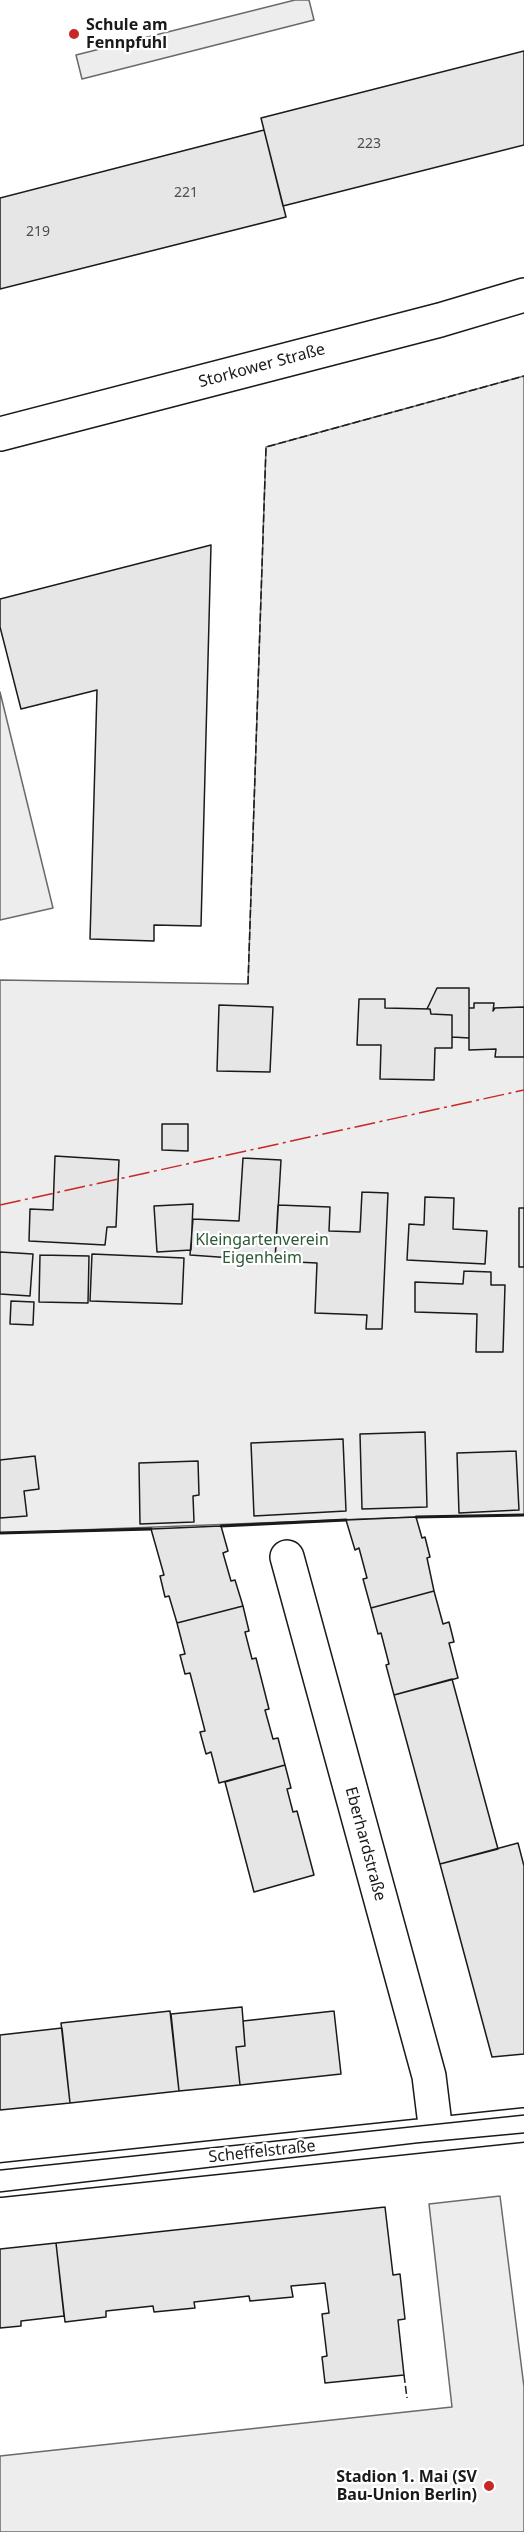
<!DOCTYPE html>
<html>
<head>
<meta charset="utf-8">
<style>
  body { margin:0 }
  canvas { display:block; background:#fff }
</style>
</head>
<body>
<canvas width="524" height="2532"></canvas>
<script>
const ctx = document.querySelector('canvas').getContext('2d');
ctx.lineJoin = 'round';
function fill(path, color) { ctx.fillStyle = color; ctx.fill(path, 'evenodd'); }
const toPath = rows => new Path2D(rows.map(r => 'M' + r).join(''));
function stroke(path, color, width, dash) { ctx.strokeStyle = color; ctx.lineWidth = width; ctx.lineCap = dash ? 'butt' : 'round'; ctx.setLineDash(dash || []); ctx.stroke(path); }
function label(font, color, halo, rows, align = 'center') {
  ctx.font = font + ' "Noto Sans",sans-serif'; ctx.lineWidth = 4.5; ctx.setLineDash([]); ctx.textBaseline = 'middle'; ctx.strokeStyle = halo; ctx.fillStyle = color; for (const [text, x, y, turn = 0] of rows) {
    ctx.save(); ctx.translate(x, y); ctx.rotate((+turn || 0) * Math.PI / 180); ctx.textAlign = isNaN(turn) ? turn : align; if (halo) ctx.strokeText(text, 0, 0); ctx.fillText(text, 0, 0); ctx.restore();
  }
}
const built = toPath([
  [295,0,309,0,314,20,82,79,76,55,295,0],
  [524,376,524,1515,416,1517,0,1533,0,980,248,984,266,447,524,376],
  [0,692,53,908,0,920,0,692],
  [500,2196,524,2387,524,2532,0,2532,0,2456,452,2407,429,2204,500,2196]
]);
const building = toPath([
  [524,51,524,145,283,206,261,118,524,51],
  [264,130,286,217,0,289,0,198,264,130],
  [211,545,201,926,154,925,154,941,90,939,97,690,21,709,0,627,0,599,211,545],
  [437,988,469,988,469,1038,452,1037,452,1015,431,1014,430,1009,427,1009,437,988],
  [359,999,385,999,385,1008,430,1009,431,1014,452,1015,452,1048,435,1048,434,1080,380,1079,381,1045,357,1045,359,999],
  [474,1003,494,1003,493,1011,495,1008,524,1007,524,1057,495,1057,496,1049,469,1050,469,1008,474,1008,474,1003],
  [219,1005,273,1007,270,1072,217,1071,219,1005],
  [162,1124,188,1124,188,1151,162,1150,162,1124],
  [55,1156,119,1160,116,1227,107,1227,105,1245,29,1241,30,1209,53,1210,55,1156],
  [243,1158,281,1160,275,1261,190,1255,193,1219,239,1221,243,1158],
  [362,1192,388,1193,382,1329,366,1329,367,1315,315,1313,317,1263,275,1261,278,1205,330,1207,329,1231,360,1232,362,1192],
  [425,1197,454,1198,453,1229,487,1231,485,1264,407,1260,409,1224,424,1225,425,1197],
  [193,1204,191,1250,157,1252,154,1206,193,1204],
  [519,1208,524,1208,524,1267,519,1267,519,1208],
  [0,1252,33,1254,30,1296,0,1294,0,1252],
  [92,1254,184,1258,182,1304,90,1301,92,1254],
  [40,1255,89,1256,88,1303,39,1302,40,1255],
  [464,1271,491,1272,491,1285,505,1285,503,1352,476,1352,477,1314,415,1312,415,1282,463,1284,464,1271],
  [11,1301,34,1302,33,1325,10,1324,11,1301],
  [425,1432,427,1507,362,1509,360,1434,425,1432],
  [343,1439,346,1511,254,1516,251,1443,343,1439],
  [516,1451,519,1510,459,1513,457,1453,516,1451],
  [35,1456,39,1489,24,1491,27,1516,0,1518,0,1460,35,1456],
  [198,1461,199,1495,193,1496,194,1522,140,1524,139,1463,198,1461],
  [416,1517,422,1538,425,1537,430,1557,427,1558,434,1591,371,1608,363,1579,367,1578,359,1548,355,1550,346,1520,416,1517],
  [221,1526,228,1551,223,1553,231,1581,235,1580,243,1606,177,1623,169,1596,165,1597,160,1576,164,1575,151,1529,221,1526],
  [434,1591,443,1624,449,1622,454,1642,449,1643,458,1678,394,1695,386,1665,389,1664,381,1633,378,1634,371,1608,434,1591],
  [243,1606,249,1631,245,1632,252,1659,256,1658,269,1709,265,1710,273,1739,278,1738,285,1765,219,1783,211,1752,206,1754,200,1732,205,1731,190,1673,185,1674,180,1655,185,1654,177,1623,243,1606],
  [452,1679,498,1849,440,1864,394,1695,452,1679],
  [285,1765,291,1788,287,1789,293,1812,297,1811,314,1875,254,1892,225,1782,285,1765],
  [518,1843,524,1866,524,2054,492,2057,440,1864,518,1843],
  [242,2007,245,2046,236,2047,240,2085,179,2091,171,2014,242,2007],
  [170,2011,179,2091,70,2103,61,2023,170,2011],
  [334,2011,341,2074,240,2085,236,2047,245,2046,243,2021,334,2011],
  [62,2028,70,2103,0,2110,0,2035,62,2028],
  [385,2207,393,2275,400,2274,405,2319,398,2320,404,2375,325,2383,322,2357,327,2356,322,2314,329,2313,325,2283,291,2286,293,2297,250,2301,249,2296,194,2302,195,2308,154,2312,153,2306,106,2311,106,2317,65,2322,56,2243,385,2207],
  [56,2243,64,2316,21,2321,21,2326,0,2328,0,2249,56,2243]
]);
const minor = toPath([
  [287,1557,429,2076,436,2133],
  [0,2180,524,2125]
]);
const major = toPath([
  [0,434,440,320,524,295]
]);
const tram = toPath([
  [0,2170,524,2115],
  [0,2192,417,2143,524,2133]
]);
const fence = toPath([
  [248,984,266,447,524,376],
  [404,2375,407,2398]
]);
const wall = toPath([
  [416,1517,524,1515],
  [221,1526,346,1520],
  [0,1533,151,1529]
]);
const power = toPath([
  [0,1205,524,1090]
]);
const markers = [
  [74,34,6,"#c62828"],
  [489,2486,6,"#c62828"]
];
const numberNames = [
  ["223",369,144],
  ["221",186,193],
  ["219",38,232]
];
const poiNames = [
  ["Schule am",86,25],
  ["Fennpfuhl",86,43],
  ["Stadion 1. Mai (SV",477,2477,"right"],
  ["Bau-Union Berlin)",477,2495,"right"]
];
const streetNames = [
  ["Storkower Straße",262,366,-15],
  ["Eberhardstraße",365,1844,75],
  ["Scheffelstraße",262,2152,-6]
];
const parkNames = [
  ["Kleingartenverein",262,1240],
  ["Eigenheim",262,1258]
];
fill(built, '#ededed');
stroke(built, '#6a6a6a', 1.5);
fill(building, '#e6e6e6');
stroke(building, '#1a1a1a', 1.5);
stroke(minor, '#1a1a1a', 36);
stroke(major, '#1a1a1a', 36);
stroke(minor, '#fff', 33);
stroke(major, '#fff', 33);
stroke(tram, '#1a1a1a', 1.5);
stroke(fence, '#1a1a1a', 1.5, [8, 3]);
stroke(wall, '#1a1a1a', 3);
stroke(power, '#c62828', 1.5, [21, 4.5, 3, 4.5]);
for (const [x, y, r, color] of markers) { const dot = new Path2D(); dot.arc(x, y, r, 0, 2 * Math.PI); ctx.fillStyle = color; ctx.fill(dot); stroke(dot, '#fff', 2); }
label('14px', '#4d4d4d', null, numberNames);
label('bold 16px', '#1a1a1a', '#fff', poiNames, 'left');
label('16px', '#1a1a1a', '#fff', streetNames);
label('16px', '#2b5a34', '#fff', parkNames);
</script>
</body>
</html>
